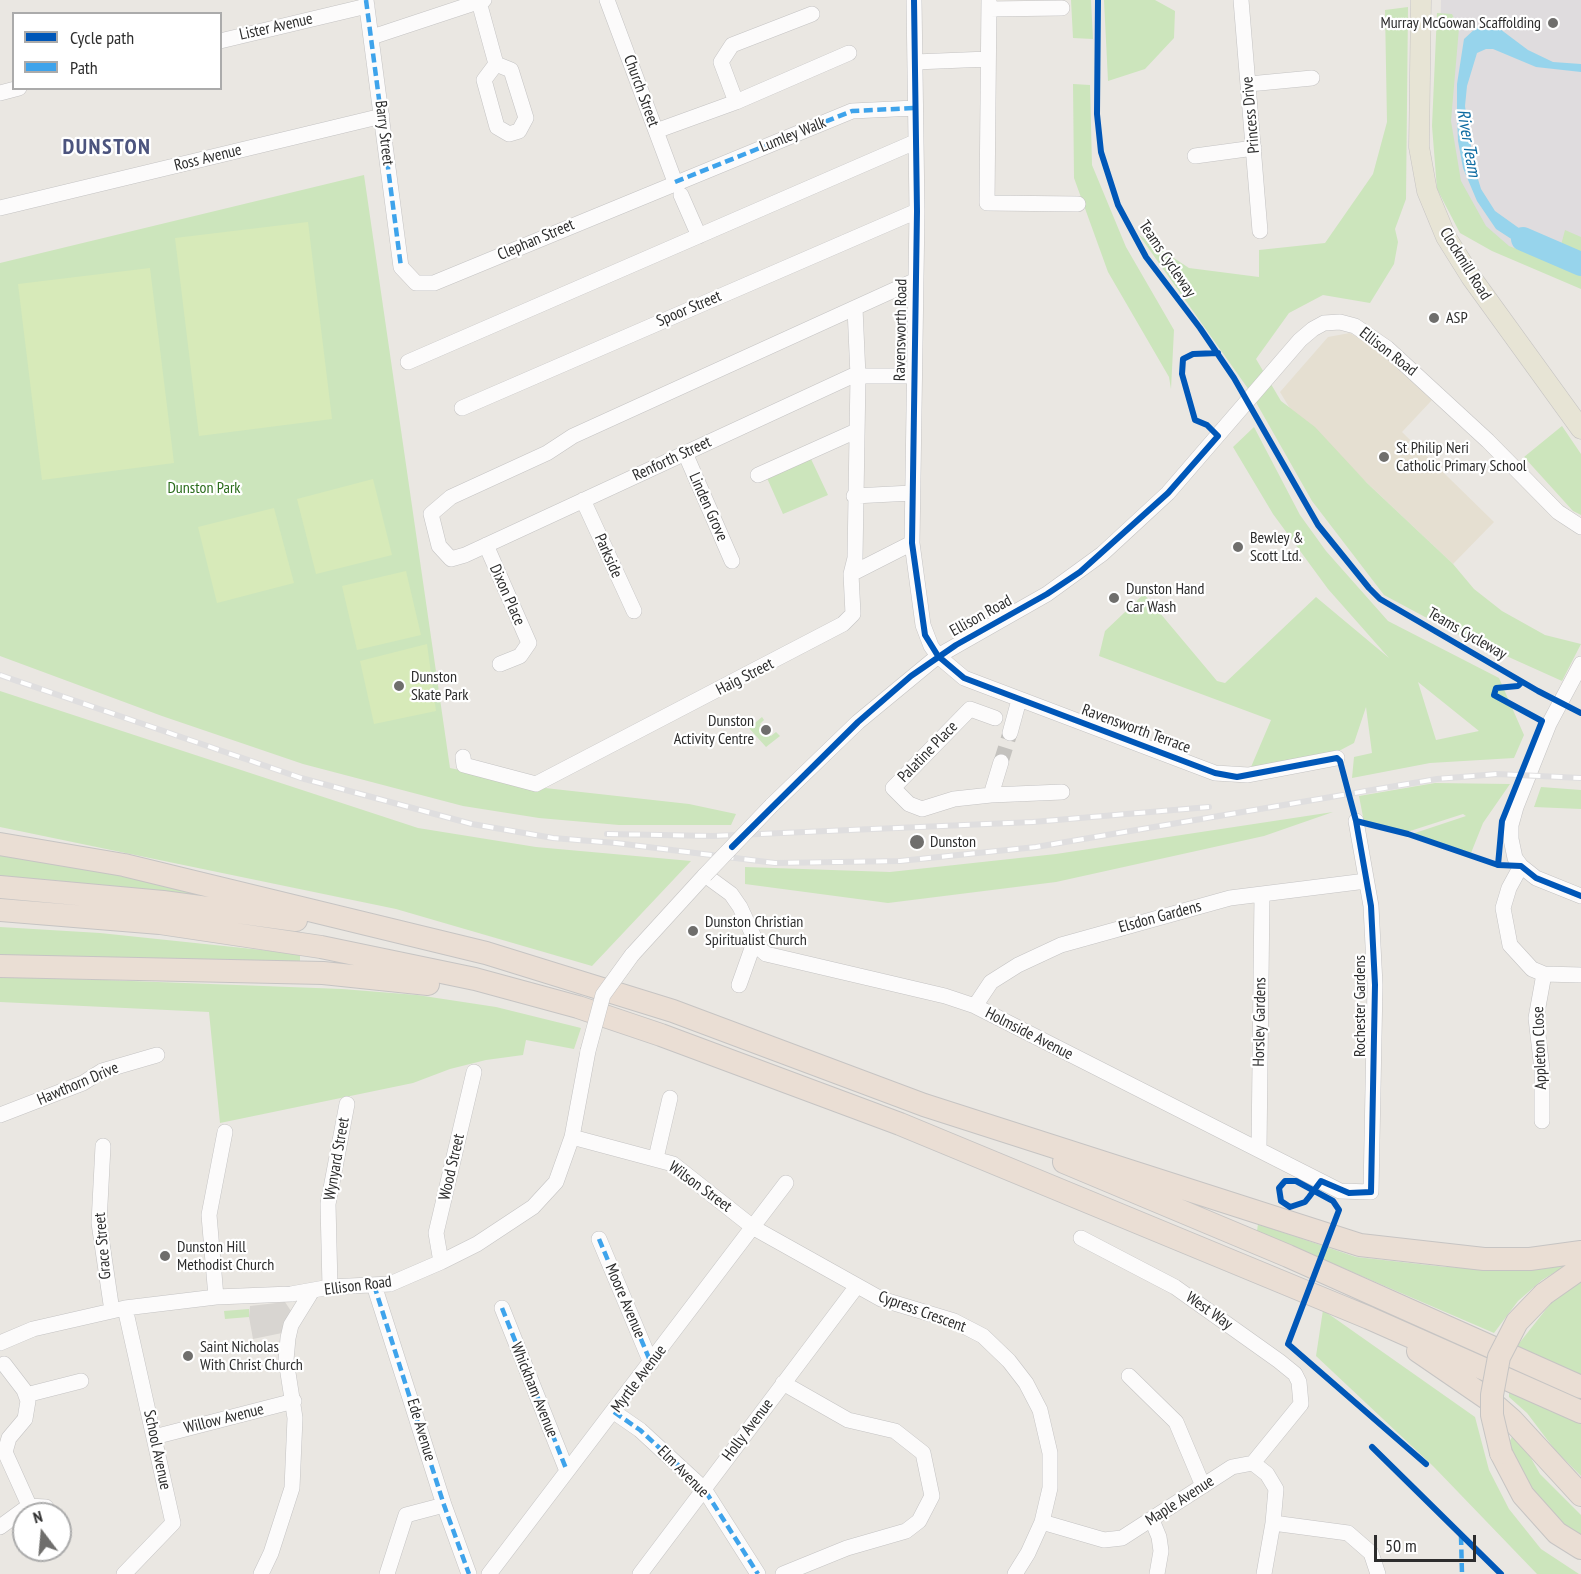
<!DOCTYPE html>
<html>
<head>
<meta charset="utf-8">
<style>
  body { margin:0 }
  #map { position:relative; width:1581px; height:1574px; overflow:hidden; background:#eae7e2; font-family:"PT Sans Narrow",sans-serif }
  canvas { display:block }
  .legend { position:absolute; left:12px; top:12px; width:210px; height:78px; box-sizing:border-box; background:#fff; border:2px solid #ababab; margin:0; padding:8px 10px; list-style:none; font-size:18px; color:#2d2d2d }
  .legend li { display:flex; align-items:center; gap:12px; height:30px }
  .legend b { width:30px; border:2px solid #ababab }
  .north { position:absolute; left:12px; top:1502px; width:60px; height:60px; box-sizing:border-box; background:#fff; border:2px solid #ababab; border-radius:50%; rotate:344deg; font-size:16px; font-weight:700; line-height:24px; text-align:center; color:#2d2d2d }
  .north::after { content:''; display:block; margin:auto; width:21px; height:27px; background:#6f6e6c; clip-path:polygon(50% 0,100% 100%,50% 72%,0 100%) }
  .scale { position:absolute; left:1374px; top:1535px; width:102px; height:27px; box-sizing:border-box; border:3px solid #2d2d2d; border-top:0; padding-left:8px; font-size:18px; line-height:21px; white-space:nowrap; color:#2d2d2d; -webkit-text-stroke:4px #fff; paint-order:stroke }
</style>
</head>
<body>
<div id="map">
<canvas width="1581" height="1574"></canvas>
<ul class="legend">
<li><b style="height:8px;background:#0057b8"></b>Cycle path</li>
<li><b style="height:8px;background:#3ea3eb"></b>Path</li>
</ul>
<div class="north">N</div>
<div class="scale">50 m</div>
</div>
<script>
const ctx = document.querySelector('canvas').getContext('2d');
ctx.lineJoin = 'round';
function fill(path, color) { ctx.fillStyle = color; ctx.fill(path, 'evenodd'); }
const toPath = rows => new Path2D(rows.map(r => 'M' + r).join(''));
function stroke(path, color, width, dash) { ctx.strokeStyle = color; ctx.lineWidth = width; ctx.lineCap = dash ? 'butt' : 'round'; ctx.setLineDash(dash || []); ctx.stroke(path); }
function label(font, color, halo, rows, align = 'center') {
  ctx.font = font + ' "PT Sans Narrow",sans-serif'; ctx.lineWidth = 4.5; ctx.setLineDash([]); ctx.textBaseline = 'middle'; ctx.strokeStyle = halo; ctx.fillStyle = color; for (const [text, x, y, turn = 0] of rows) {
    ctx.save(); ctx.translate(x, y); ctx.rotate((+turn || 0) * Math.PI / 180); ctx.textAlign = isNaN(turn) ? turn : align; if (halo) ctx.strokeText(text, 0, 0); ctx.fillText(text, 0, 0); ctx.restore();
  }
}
const industrial = toPath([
  [1441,0,1581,0,1581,275,1492,245,1439,140]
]);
const education = toPath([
  [1350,333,1373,346,1432,400,1402,432,1494,522,1453,564,1292,412,1280,392,1328,337]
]);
const green = toPath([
  [1071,0,1091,0,1093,39,1073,38],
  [1104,0,1155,0,1175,11,1174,38,1145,69,1108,81],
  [1408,7,1406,199,1395,229,1398,242,1394,264,1370,303,1323,295,1289,313,1256,359,1281,401,1315,427,1367,483,1453,564,1474,589,1502,611,1545,635,1581,644,1562,681,1453,632,1384,595,1312,501,1249,390,1139,235,1189,268,1259,277,1259,250,1325,243,1373,174,1387,122,1385,10],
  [1437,13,1452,14,1459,28,1451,121,1461,181,1486,226,1509,246,1556,264,1565,230,1581,237,1581,289,1492,251,1460,233,1437,189,1432,126],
  [1073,84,1090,85,1092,165,1126,247,1174,330,1171,389,1169,377,1108,272,1074,178],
  [364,175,450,768,545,788,689,804,736,814,731,825,619,825,539,818,463,806,303,764,162,716,0,656,0,263],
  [1562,426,1581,454,1581,515,1573,511,1524,457],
  [1254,427,1300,515,1326,551,1388,621,1499,678,1524,735,1514,758,1430,763,1352,778,1354,757,1372,753,1366,707,1354,743,1335,753,1251,767,1271,720,1099,656,1105,631,1144,594,1217,681,1225,683,1316,597,1389,658,1328,589,1273,514,1233,447],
  [1418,682,1479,731,1436,740],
  [811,459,828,495,783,514,767,478],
  [0,691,418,828,536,847,691,861,592,966,396,909,0,827],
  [762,717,764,720,760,724,771,736,776,732,780,736,766,747,749,728],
  [1435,783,1510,784,1483,823,1471,853,1412,834,1466,816,1463,814,1407,832,1364,822,1359,796],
  [1541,787,1581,790,1581,809,1534,807],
  [1333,812,1264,836,1056,882,888,903,745,884,745,867,890,872,1056,854],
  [0,852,214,892,215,901,53,880,0,878],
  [0,927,100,933,300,954,300,965,0,958],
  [0,976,342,989,417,995,496,1007,581,1028,574,1049,526,1040,523,1055,486,1060,450,1069,413,1083,220,1123,209,1012,0,1002],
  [1258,1224,1356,1257,1446,1267,1502,1268,1567,1265,1542,1280,1518,1301,1494,1333,1257,1231],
  [1581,1280,1581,1375,1517,1346,1551,1303],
  [249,1309,249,1317,225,1319,224,1311],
  [1323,1310,1475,1417,1489,1470,1509,1509,1541,1549,1579,1574,1537,1574,1433,1466,1316,1356],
  [1509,1389,1581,1423,1581,1476,1555,1450,1527,1413,1509,1397],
  [1515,1430,1540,1474,1581,1515,1581,1537,1572,1533,1529,1489,1514,1464,1510,1441]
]);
const pitch = toPath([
  [308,222,332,419,199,436,175,238],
  [150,268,174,463,42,480,18,284],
  [373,479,392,555,316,574,297,499],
  [274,508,294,583,217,603,198,527],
  [406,571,421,635,357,650,342,586],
  [427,644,436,711,374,724,360,661]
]);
const plaza = toPath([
  [285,1302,291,1311,282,1333,253,1339,249,1317,250,1306]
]);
const water = toPath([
  [1487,25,1500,29,1528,50,1553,62,1581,64,1581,72,1536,67,1493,49,1486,49,1477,53,1467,86,1465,106,1474,166,1481,189,1495,211,1523,231,1554,246,1550,258,1516,242,1496,229,1477,201,1463,168,1458,141,1457,116,1457,84,1464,39,1477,27]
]);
const river = toPath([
  [1523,239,1581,264]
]);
const minorTunnel = toPath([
  [1001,762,1010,733]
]);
const minor = toPath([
  [366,0,401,267,416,283,434,283,852,111,915,108],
  [607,0,675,182],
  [914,0,917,211,912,543,923,625,931,646,938,656,964,678,1215,773,1248,775,1337,758],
  [989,0,987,203,1078,204],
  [1241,0,1260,231],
  [479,2,496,64,484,80,497,127,509,134,519,131,526,118,511,70,496,64],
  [989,9,1062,8],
  [372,37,484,0],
  [220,41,367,6],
  [915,62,988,59],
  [1249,84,1312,78],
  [0,93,19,88],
  [736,102,721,62,732,45,812,14],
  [656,131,736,102,849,53],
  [1195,156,1254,148],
  [681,195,699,236],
  [0,208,382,116],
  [408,362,915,142],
  [913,376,852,376,465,555,451,559,439,546,431,514,451,497,547,453,573,436,916,280],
  [462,408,917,211],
  [685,453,732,561],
  [758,475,856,431],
  [854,496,912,493],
  [583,500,634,611],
  [486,545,529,643,520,656,500,664],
  [851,574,855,558,858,376,855,308],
  [1581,664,1549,724,1516,807,1511,825,1511,839,1515,858,1521,866,1536,878,1581,896],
  [995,718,970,709,893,788,909,804,922,809,954,799,991,795,1001,762],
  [1010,733,1019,700],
  [463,757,464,765,536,784,843,624,853,614,851,574,912,543],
  [991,795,1062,792],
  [772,805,858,722,938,656,1047,594,1102,554,1168,493,1300,340,1313,329,1324,323,1340,322,1355,326,1387,348,1488,441,1558,512,1581,527],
  [1521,866,1509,888,1503,908,1510,945,1532,969,1544,974,1581,975],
  [632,955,705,875,731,894,740,907,759,948,766,954,945,996,975,1006,1340,1191,1371,1192,1375,985,1371,906,1356,821],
  [739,985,755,940],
  [975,1006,991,982,1018,965,1061,945,1230,898,1366,881],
  [0,1115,83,1083,102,1071,157,1055],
  [1542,1121,1542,1069,1536,1018,1544,974],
  [572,1137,673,1164,754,1228,881,1299,954,1321,983,1336,1009,1361,1026,1383,1040,1410,1050,1453,1050,1488,1042,1522,1028,1553,1015,1574],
  [103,1146,99,1223,112,1311],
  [1259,1149,1262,895],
  [656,1158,670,1098],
  [599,1239,651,1363],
  [441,1262,436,1233,474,1072],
  [374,1285,444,1505,469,1574],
  [330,1287,328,1204,347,1104],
  [216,1297,209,1215,225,1132],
  [502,1308,567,1471],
  [0,1343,33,1329,125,1308,216,1297,291,1294,330,1287,390,1284,441,1262,477,1244,533,1207,556,1182,572,1137,588,1051],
  [1129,1376,1176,1422,1203,1486],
  [26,1395,81,1381],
  [614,1412,640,1430,704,1489,758,1574],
  [154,1437,294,1401],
  [1253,1463,1267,1474,1276,1489,1273,1523,1264,1574],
  [28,1506,46,1507],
  [1152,1520,1159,1537,1161,1551,1157,1574],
  [1042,1522,1104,1540,1122,1538,1232,1467,1253,1463,1301,1404,1299,1382,1295,1374,1279,1361,1175,1287,1081,1238],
  [1273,1523,1348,1533,1371,1553,1378,1574],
  [0,1527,26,1508,28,1503,5,1452,9,1438,25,1419,28,1401,24,1390,4,1364],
  [124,1574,173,1523,125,1308],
  [261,1574,271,1553,292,1488,295,1418,286,1360,288,1338,291,1325,312,1291],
  [387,1574,406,1515,444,1505],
  [489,1574,786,1183],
  [640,1574,857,1286],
  [783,1574,847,1548,906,1531,919,1521,932,1496,923,1453,895,1431,848,1420,783,1383]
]);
const major = toPath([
  [1421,0,1419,147,1427,191,1446,237,1471,277,1581,429]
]);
const highway = toPath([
  [0,844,124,865,486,953,673,1011,924,1105,1360,1245,1484,1259,1530,1259,1581,1252],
  [0,887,163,902,296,920],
  [0,910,160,923,321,947,475,979,578,1007,661,1035,900,1124,1369,1318,1581,1412],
  [0,966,323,973,428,984],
  [1064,1162,1288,1256,1581,1387],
  [1544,1294,1581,1268],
  [1418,1351,1488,1399,1512,1420,1581,1495],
  [1501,1453,1523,1495,1557,1533,1581,1548]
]);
const rail = toPath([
  [0,675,301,778,472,824,553,838,616,843,775,863,900,861,1036,847,1437,779,1497,774,1581,778],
  [607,834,713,836,1033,822,1209,807]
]);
const minorBridge = toPath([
  [705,875,772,805],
  [588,1051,603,995,632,955]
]);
const highwayBridge = toPath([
  [1501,1453,1492,1415,1492,1395,1499,1357,1517,1322,1544,1294]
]);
const quiet = toPath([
  [366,0,401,267],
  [675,182,852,111,915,108],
  [599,1239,651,1363],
  [374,1285,444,1505,469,1574],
  [502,1308,567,1471],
  [614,1412,640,1430,704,1489,758,1574],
  [1461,1536,1462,1574]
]);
const cycleway = toPath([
  [914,0,917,211,912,543,925,635,938,656,964,678,1215,773,1237,777,1337,758,1340,761,1356,821,1371,906,1375,985,1371,1192,1349,1193,1321,1181,1309,1197,1305,1202,1290,1207,1281,1201,1279,1188,1285,1181,1296,1181,1333,1201,1339,1210,1288,1344,1426,1464],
  [1098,0,1097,114,1101,152,1118,205,1146,257,1200,328,1234,378,1318,525,1369,588,1380,599,1538,691,1581,713],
  [1356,821,1408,834,1498,865,1521,866,1536,878,1581,896],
  [732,847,858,722,911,676,956,645,1047,594,1080,572,1168,493,1218,436,1207,425,1195,420,1182,374,1183,359,1193,354,1218,353],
  [1498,865,1502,821,1542,721,1494,695,1496,688,1518,686,1522,682],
  [1372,1447,1501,1574]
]);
const markers = [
  [1553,23,6,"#6f6e6c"],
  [1434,318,6,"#6f6e6c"],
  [1384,457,6,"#6f6e6c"],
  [1238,547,6,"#6f6e6c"],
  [1114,598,6,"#6f6e6c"],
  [399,686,6,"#6f6e6c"],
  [766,730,6,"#6f6e6c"],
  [917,842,8,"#6f6e6c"],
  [693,931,6,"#6f6e6c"],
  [165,1256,6,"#6f6e6c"],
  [188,1356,6,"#6f6e6c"]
];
const poiNames = [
  ["Murray McGowan Scaffolding",1541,23,"right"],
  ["ASP",1446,318],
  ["St Philip Neri",1396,448],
  ["Catholic Primary School",1396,466],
  ["Bewley &",1250,538],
  ["Scott Ltd.",1250,556],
  ["Dunston Hand",1126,589],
  ["Car Wash",1126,607],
  ["Dunston",411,677],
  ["Skate Park",411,695],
  ["Dunston",754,721,"right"],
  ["Activity Centre",754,739,"right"],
  ["Dunston",930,842],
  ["Dunston Christian",705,922],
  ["Spiritualist Church",705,940],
  ["Dunston Hill",177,1247],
  ["Methodist Church",177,1265],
  ["Saint Nicholas",200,1347],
  ["With Christ Church",200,1365]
];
const streetNames = [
  ["Lister Avenue",276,27,-13],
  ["Church Street",641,91,70],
  ["Princess Drive",1251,115,-95],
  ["Barry Street",384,133,83],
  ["Lumley Walk",793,135,-22],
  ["Ross Avenue",208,158,-14],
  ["Clephan Street",536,240,-23],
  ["Teams Cycleway",1167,259,56],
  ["Clockmill Road",1465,264,58],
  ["Spoor Street",689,309,-23],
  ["Ravensworth Road",901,330,-89],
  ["Ellison Road",1388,352,38],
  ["Renforth Street",672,459,-25],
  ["Linden Grove",708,507,66],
  ["Parkside",608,556,66],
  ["Dixon Place",507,595,66],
  ["Ellison Road",981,616,-29],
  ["Teams Cycleway",1467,634,30],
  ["Haig Street",745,677,-27],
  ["Ravensworth Terrace",1136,729,20],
  ["Palatine Place",928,752,-46],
  ["Elsdon Gardens",1160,917,-15],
  ["Rochester Gardens",1360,1006,-90],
  ["Horsley Gardens",1260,1022,-89],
  ["Holmside Avenue",1029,1034,27],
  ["Appleton Close",1540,1048,-92],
  ["Hawthorn Drive",78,1084,-23],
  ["Wynyard Street",337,1159,-80],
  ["Wood Street",452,1167,-77],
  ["Wilson Street",700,1187,36],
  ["Grace Street",103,1246,-95],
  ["Ellison Road",358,1286,-7],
  ["Moore Avenue",625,1301,67],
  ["West Way",1209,1311,35],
  ["Cypress Crescent",922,1312,20],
  ["Myrtle Avenue",639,1379,-53],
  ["Whickham Avenue",534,1390,68],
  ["Willow Avenue",224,1419,-14],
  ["Ede Avenue",421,1430,73],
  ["Holly Avenue",748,1430,-53],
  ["School Avenue",157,1450,78],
  ["Elm Avenue",683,1472,45],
  ["Maple Avenue",1180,1501,-33]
];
const parkNames = [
  ["Dunston Park",204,488]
];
const waterNames = [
  ["River Team",1468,143,80]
];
const districtNames = [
  ["DUNSTON",107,148]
];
fill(industrial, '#dfdcde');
fill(education, '#e5dfd1');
fill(green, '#cce5bc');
fill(pitch, '#d7eab9');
fill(plaza, '#d8d5d1');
fill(water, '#97d4ec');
stroke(river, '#97d4ec', 24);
stroke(minorTunnel, '#c4c2be', 15, [15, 8]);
stroke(minor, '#c4c3c3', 16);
stroke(major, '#c6c4c3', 21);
stroke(highway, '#c6c4c3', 24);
stroke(minor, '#fcfbfb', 15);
stroke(major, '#e7e4d5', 20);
stroke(highway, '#eaded4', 22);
stroke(rail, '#dfdedf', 6);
stroke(rail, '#fff', 4, [11]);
stroke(minorBridge, '#c4c3c3', 16, []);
stroke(highwayBridge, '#c6c4c3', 24, []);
stroke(minorBridge, '#fcfbfb', 15);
stroke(highwayBridge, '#eaded4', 22);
stroke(quiet, '#3ea3eb', 4.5, [9, 4.5]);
stroke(cycleway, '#0057b8', 6);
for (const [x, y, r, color] of markers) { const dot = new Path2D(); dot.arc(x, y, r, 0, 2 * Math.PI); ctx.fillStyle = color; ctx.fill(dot); stroke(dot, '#fff', 2); }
label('16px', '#2d2d2d', '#fff', poiNames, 'left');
label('16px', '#2d2d2d', '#fff', streetNames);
label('16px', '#2a6c1b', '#fff', parkNames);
label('italic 18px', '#0d6ba1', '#fff', waterNames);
ctx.letterSpacing = '1.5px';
label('bold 22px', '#4c547e', '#fff', districtNames);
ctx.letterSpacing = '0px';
</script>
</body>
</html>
